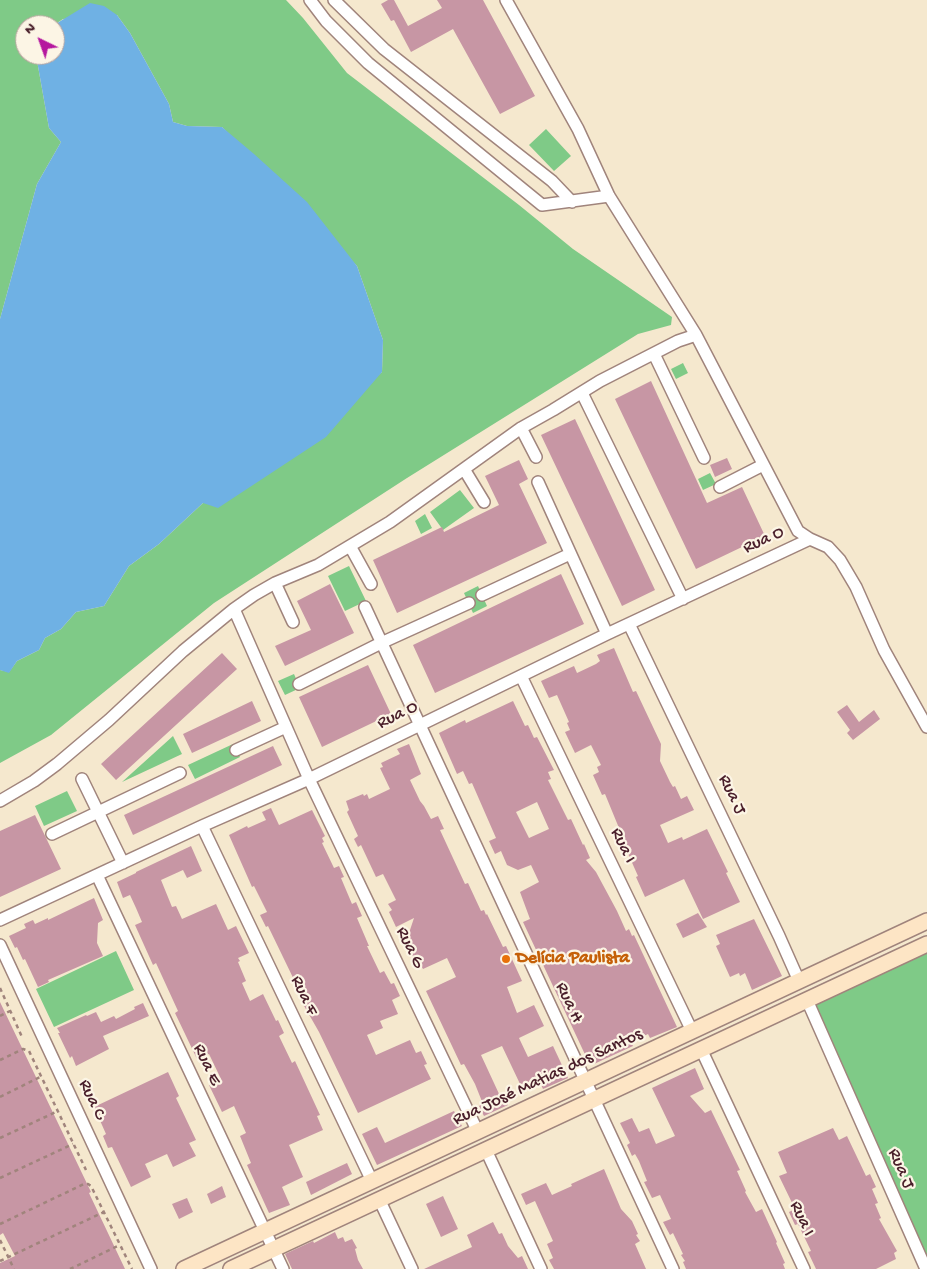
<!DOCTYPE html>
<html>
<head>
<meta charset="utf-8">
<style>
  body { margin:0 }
  #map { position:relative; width:927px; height:1269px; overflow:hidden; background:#f5e8ce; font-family:"Gochi Hand",sans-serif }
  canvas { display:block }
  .north { position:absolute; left:15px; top:15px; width:50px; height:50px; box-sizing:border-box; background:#fcf5e5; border:1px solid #b59f9b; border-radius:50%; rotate:318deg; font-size:14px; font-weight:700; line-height:20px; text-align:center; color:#4a1f2b }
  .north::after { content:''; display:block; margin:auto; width:18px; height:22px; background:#b5179e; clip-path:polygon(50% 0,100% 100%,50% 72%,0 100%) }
</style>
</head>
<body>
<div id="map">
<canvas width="927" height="1269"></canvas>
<div class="north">N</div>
</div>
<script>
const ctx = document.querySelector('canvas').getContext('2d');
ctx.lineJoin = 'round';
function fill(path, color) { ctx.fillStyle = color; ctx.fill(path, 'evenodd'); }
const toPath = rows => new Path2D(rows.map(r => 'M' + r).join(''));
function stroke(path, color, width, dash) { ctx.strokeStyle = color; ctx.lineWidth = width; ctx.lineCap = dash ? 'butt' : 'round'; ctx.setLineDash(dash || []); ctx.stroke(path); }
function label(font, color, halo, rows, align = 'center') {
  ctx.font = font + ' "Gochi Hand",sans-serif'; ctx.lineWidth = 4.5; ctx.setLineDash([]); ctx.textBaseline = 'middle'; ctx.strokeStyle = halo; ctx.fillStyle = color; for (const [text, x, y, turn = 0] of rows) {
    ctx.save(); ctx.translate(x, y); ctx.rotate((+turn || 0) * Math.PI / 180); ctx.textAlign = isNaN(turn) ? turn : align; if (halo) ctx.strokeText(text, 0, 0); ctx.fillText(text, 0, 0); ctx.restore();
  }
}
const green = toPath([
  [0,0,286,0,303,18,347,73,519,205,573,249,672,317,671,325,638,334,407,478,214,603,51,735,0,763,0,670,9,672,17,661,39,650,45,638,61,629,76,612,104,606,129,566,159,544,203,503,382,372,383,340,357,266,222,127,187,126,173,122,169,104,130,33,117,15,63,19,54,25,25,25,25,55,36,55,49,128,61,142,37,184,0,319],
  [546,129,571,156,554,171,529,145],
  [683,363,688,373,676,379,671,369],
  [710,473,716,484,703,490,698,479],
  [460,490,474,508,443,530,430,512],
  [425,514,432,528,421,534,415,521],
  [349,566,366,601,345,611,328,576],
  [478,586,487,606,473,613,464,593],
  [294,674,300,688,285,695,278,681],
  [173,736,182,754,122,782],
  [233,744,240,757,195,779,188,765],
  [67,791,77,811,44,826,35,806],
  [927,944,927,1269,807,1000],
  [116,951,134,990,54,1027,36,989]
]);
const water = toPath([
  [90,3,104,6,117,15,130,33,169,104,173,122,187,126,222,127,254,154,307,202,357,266,383,340,382,372,326,437,218,508,203,503,159,544,129,566,104,606,76,612,61,629,45,638,39,650,17,661,9,673,0,670,0,319,37,184,61,142,49,128,36,55,55,55,55,25,54,25]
]);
const building = toPath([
  [388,0,394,0,408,26,442,8,437,0,483,0,535,96,500,114,453,29,411,52,394,20,391,21,381,4],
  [651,381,707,503,742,487,765,536,696,569,615,399],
  [575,419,655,590,622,606,541,435],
  [727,458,732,469,715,477,710,465],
  [519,460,528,479,519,484,547,543,397,613,373,560,442,527,444,532,499,505,485,476],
  [561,574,584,624,435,693,413,645],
  [330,584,354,633,285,666,275,646,311,630,297,601],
  [614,648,633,692,636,691,661,744,660,761,670,782,673,787,675,786,681,799,687,796,694,810,660,825,668,843,682,837,683,840,707,829,728,872,726,873,740,902,703,919,684,879,645,897,636,877,638,876,617,829,619,828,605,794,602,795,593,775,599,772,597,767,601,765,591,745,575,753,565,732,570,730,567,723,569,722,557,695,549,698,541,681,574,666,577,673,596,664,600,661,597,655],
  [222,653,237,669,116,780,101,764],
  [368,665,391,714,322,747,299,697],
  [252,701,261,721,192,753,183,734],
  [513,701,525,726,528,725,534,738,537,737,554,770,548,772,551,779,548,780,568,820,571,819,583,845,584,844,590,858,586,860,596,872,617,911,626,931,629,929,632,936,634,935,677,1027,650,1038,648,1034,631,1042,633,1046,594,1064,589,1063,523,922,530,919,520,892,539,882,531,865,518,870,507,865,501,851,495,854,489,841,496,838,472,783,469,784,463,771,457,774,439,733,465,720,466,723],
  [537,802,549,829,529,838,516,812],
  [847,705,859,722,874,710,880,719,853,740,847,733,850,730,837,712],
  [409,744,421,774,410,780,420,801,424,806,431,819,438,816,444,829,440,830,465,884,468,883,481,911,484,910,486,915,487,914,503,947,506,946,522,981,507,987,517,1013,534,1005,544,1026,519,1038,528,1057,553,1046,568,1078,543,1089,538,1078,521,1086,502,1046,481,1055,500,1096,504,1094,508,1105,484,1116,479,1106,483,1104,475,1084,464,1064,461,1065,426,991,456,977,447,958,423,969,416,956,413,958,406,942,414,918,396,927,389,912,392,910,388,904,396,900,383,874,376,877,361,845,358,847,354,839,358,836,347,812,349,810,346,801,363,794,364,796,367,794,369,799,390,789,380,768,383,767,381,763,400,754,397,749],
  [273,746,282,765,133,835,124,815],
  [271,808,279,825,312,810,325,836,322,838,324,842,322,843,334,868,339,866,344,877,341,878,352,904,356,902,362,916,357,918,369,946,367,946,380,973,384,971,391,984,394,983,400,996,392,1000,398,1014,380,1021,383,1028,367,1035,376,1055,410,1040,416,1053,421,1051,427,1064,424,1065,431,1079,358,1113,319,1032,295,990,298,988,268,926,266,927,260,915,267,912,254,886,252,887,229,835,247,826,248,828,266,820,262,812],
  [35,815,61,869,0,897,0,831],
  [191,846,202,871,187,878,183,870,161,880,172,907,176,906,182,919,216,904,228,930,236,926,249,953,238,958,240,961,238,962,246,981,242,983,250,1001,263,994,276,1021,278,1020,284,1033,279,1036,292,1063,295,1061,320,1115,317,1116,323,1130,289,1145,303,1177,282,1187,290,1205,269,1213,247,1165,251,1163,240,1136,246,1133,234,1106,222,1112,209,1085,221,1079,209,1054,197,1059,175,1013,178,1011,156,963,153,965,135,925,142,922,136,908,130,895,123,898,117,882,136,873,136,872],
  [94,898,103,920,98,923,97,943,103,956,48,980,49,982,38,987,25,959,23,960,17,947,15,948,9,936,26,928,24,924,33,920,35,924,48,918,48,920],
  [698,913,707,927,683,938,676,924],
  [754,919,782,976,752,990,745,973,740,976,739,973,730,977,716,946,720,944,716,935],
  [0,1002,91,1192,89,1193,125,1269,0,1269,0,1263,15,1256,3,1233,0,1235],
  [143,1003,149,1016,103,1036,109,1049,76,1066,72,1056,70,1058,58,1033,60,1033,57,1028,86,1015,87,1016,96,1012,101,1022,114,1016,116,1019,135,1009,134,1007],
  [695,1068,704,1089,690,1096,705,1113,711,1110,740,1170,737,1171,746,1191,745,1192,756,1212,762,1209,777,1242,776,1243,785,1263,783,1264,785,1269,686,1269,683,1262,685,1261,681,1255,683,1254,673,1233,670,1235,663,1222,671,1219,660,1195,652,1198,644,1182,647,1181,639,1161,635,1154,632,1156,627,1145,630,1143,620,1123,632,1118,639,1132,649,1128,656,1144,675,1136,652,1088],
  [168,1072,179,1096,176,1098,196,1140,189,1143,196,1156,173,1167,167,1154,145,1164,151,1177,131,1187,112,1147,108,1148,103,1136,106,1134,94,1107],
  [454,1111,462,1126,377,1165,362,1134,377,1127,385,1143],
  [833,1128,839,1140,847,1136,866,1176,870,1174,876,1187,872,1189,878,1203,875,1204,881,1218,879,1219,897,1251,894,1253,896,1259,876,1269,816,1269,808,1252,811,1251,798,1224,795,1225,789,1212,795,1209,779,1176,787,1173,778,1152],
  [347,1163,352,1174,311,1195,306,1182],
  [604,1169,621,1209,632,1221,638,1234,636,1235,640,1241,635,1244,646,1269,554,1269,549,1260,553,1258,547,1244,553,1241,535,1201,526,1205,521,1194,546,1183,552,1195,572,1186,571,1184],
  [222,1186,226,1197,211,1204,207,1194],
  [443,1196,458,1229,441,1237,426,1204],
  [187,1198,193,1212,179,1219,172,1204],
  [493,1222,499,1234,502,1233,508,1246,518,1258,522,1256,528,1269,424,1269,472,1247,467,1235],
  [335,1232,338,1239,343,1237,345,1242,352,1239,357,1248,355,1249,358,1260,363,1269,292,1269,285,1254,313,1241,314,1243]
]);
const path = toPath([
  [0,988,22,1037],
  [0,1016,10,1011],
  [0,1060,23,1049,29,1051,86,1170],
  [0,1097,42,1076],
  [0,1138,58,1111],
  [0,1178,73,1144],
  [0,1224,84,1184,88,1184,91,1186,132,1269],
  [0,1240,14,1269],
  [0,1261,104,1212],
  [70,1269,120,1245]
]);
const minor = toPath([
  [310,0,326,21,368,63,542,205,609,196],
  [334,0,384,49,552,181,572,202],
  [506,0,578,129,609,196,696,335],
  [654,354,704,458],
  [582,393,683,599],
  [521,428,536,457],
  [464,469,484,502],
  [538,482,607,634],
  [720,487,763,465],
  [350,546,371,584],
  [275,583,293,622],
  [482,595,570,554],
  [365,607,673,1269],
  [234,609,309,779,478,1132],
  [629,624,779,936,799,981],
  [521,676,692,1031],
  [299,684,381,643,469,603],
  [236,750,286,727],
  [82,779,123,863],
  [0,801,34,781,57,764,109,720,183,651,234,609,254,595,275,583,318,565,390,522,521,428,553,410,600,381,678,341,696,335,798,531,810,539,828,547,840,560,856,587,884,650,927,727],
  [202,826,372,1181],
  [52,834,180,773],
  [97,875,283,1269],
  [0,920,202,826,309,779,607,634,810,539],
  [0,945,151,1269],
  [807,1000,926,1269],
  [701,1049,804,1269],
  [486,1150,541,1269],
  [379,1199,412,1269]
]);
const secondary = toPath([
  [184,1269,927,921],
  [231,1269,927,944]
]);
const markers = [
  [506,959,5,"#e8710a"]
];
const streetNames = [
  ["Rua O",764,541,-25],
  ["Rua O",398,716,-26],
  ["Rua J",731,795,64],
  ["Rua I",622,846,64],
  ["Rua G",409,948,64],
  ["Rua F",303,996,65],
  ["Rua H",568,1003,65],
  ["Rua E",206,1065,65],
  ["Rua José Matias dos Santos",548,1078,-25],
  ["Rua C",91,1100,65],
  ["Rua J",900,1169,66],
  ["Rua I",801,1219,65]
];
const foodNames = [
  ["Delícia Paulista",516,959]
];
fill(green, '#7fca87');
fill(water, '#6fb1e4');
fill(building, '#c796a4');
stroke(minor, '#a0847c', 14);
stroke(secondary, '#a0847c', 18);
stroke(path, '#a0847c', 2.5, [4, 4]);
stroke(minor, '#fff', 11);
stroke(secondary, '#fde5c5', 15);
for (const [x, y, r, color] of markers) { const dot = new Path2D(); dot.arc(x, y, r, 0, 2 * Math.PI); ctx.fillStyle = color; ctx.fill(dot); stroke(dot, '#fcf5e5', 2); }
label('18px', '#4a1f2b', '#fcf5e5', streetNames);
label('bold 18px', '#c56008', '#fcf5e5', foodNames, 'left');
</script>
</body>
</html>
